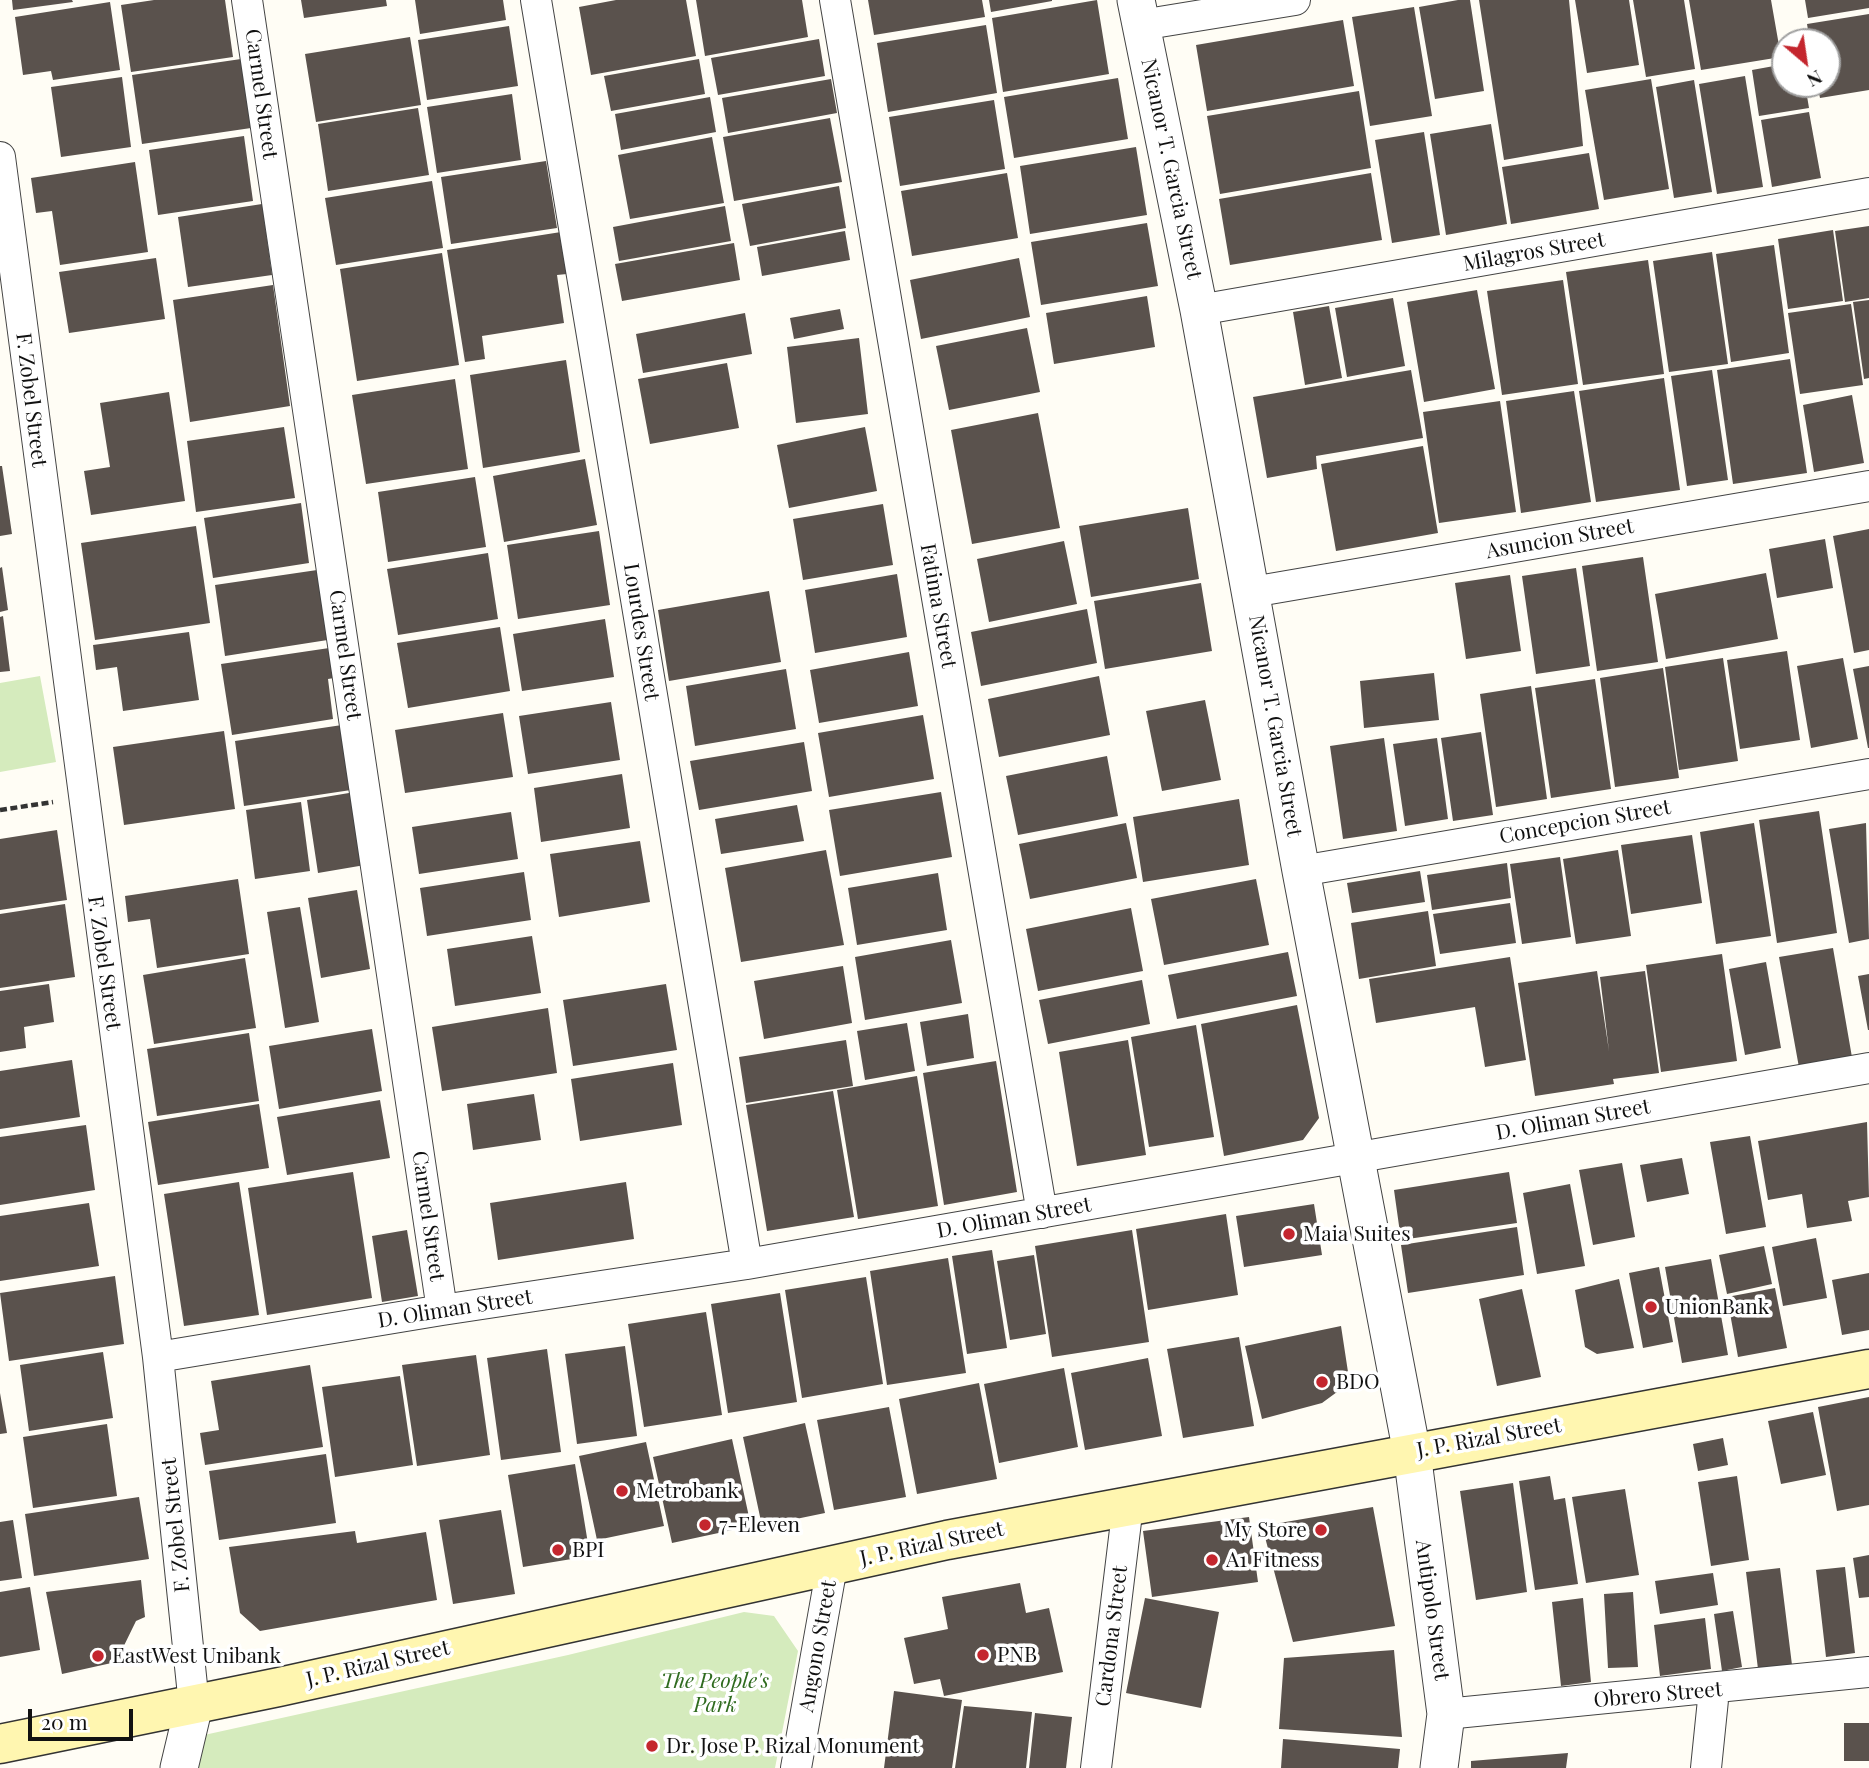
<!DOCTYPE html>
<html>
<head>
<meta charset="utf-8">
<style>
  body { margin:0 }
  #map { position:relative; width:1869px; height:1768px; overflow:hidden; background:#fffdf5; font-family:"Playfair Display",serif }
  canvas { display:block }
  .north { position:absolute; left:1771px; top:28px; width:70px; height:70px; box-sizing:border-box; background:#fff; border:2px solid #a0a0a0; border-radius:50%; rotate:151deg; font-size:19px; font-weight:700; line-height:28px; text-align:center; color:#111 }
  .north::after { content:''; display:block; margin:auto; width:24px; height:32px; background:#c4262e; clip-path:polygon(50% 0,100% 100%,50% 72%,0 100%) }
  .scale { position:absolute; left:28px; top:1709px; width:105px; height:32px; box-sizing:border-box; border:4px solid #111; border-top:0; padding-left:9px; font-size:21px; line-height:24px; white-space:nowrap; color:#111; -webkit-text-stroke:5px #fff; paint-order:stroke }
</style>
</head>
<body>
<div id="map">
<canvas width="1869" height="1768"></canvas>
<div class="north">N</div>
<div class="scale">20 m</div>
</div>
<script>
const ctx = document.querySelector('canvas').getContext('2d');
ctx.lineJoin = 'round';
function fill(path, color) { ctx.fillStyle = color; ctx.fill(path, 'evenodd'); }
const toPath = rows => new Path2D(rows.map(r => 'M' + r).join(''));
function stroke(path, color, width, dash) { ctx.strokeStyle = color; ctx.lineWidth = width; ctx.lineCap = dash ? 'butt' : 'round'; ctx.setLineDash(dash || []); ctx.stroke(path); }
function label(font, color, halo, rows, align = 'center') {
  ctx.font = font + ' "Playfair Display",serif'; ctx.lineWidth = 7; ctx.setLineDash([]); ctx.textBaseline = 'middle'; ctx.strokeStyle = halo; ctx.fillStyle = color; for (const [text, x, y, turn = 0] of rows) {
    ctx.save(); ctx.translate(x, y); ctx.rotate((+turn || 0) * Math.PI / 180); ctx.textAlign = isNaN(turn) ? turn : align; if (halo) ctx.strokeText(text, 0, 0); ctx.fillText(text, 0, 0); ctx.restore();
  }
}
const green = toPath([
  [40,676,56,762,0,772,0,683],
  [744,1612,774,1616,798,1651,775,1768,181,1768,186,1739,568,1655]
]);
const building = toPath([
  [12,0,72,0,73,2,13,10],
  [154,0,225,0,233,57,131,72,121,5],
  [301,0,386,0,387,6,304,18],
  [415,0,503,0,506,20,420,34],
  [616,0,686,0,696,56,591,75,579,7],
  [696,0,802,0,808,37,705,56],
  [868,0,982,0,985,17,874,35],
  [989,0,1052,0,1052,1,991,12],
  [1097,0,1109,74,1003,92,992,18],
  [1458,0,1470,0,1484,91,1435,99,1419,7],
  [1479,0,1569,0,1583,146,1504,160],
  [1575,0,1629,0,1639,65,1587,73],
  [1633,0,1684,0,1695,69,1646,77],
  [1689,0,1771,0,1781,57,1701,70],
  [1805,0,1869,0,1869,8,1808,18],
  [110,2,120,70,53,80,51,71,23,75,15,17],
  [1414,7,1432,116,1370,126,1352,17],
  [1869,14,1869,90,1820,98,1817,84,1827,84,1827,42,1810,42,1807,24],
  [1343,20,1354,86,1207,111,1196,45],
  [986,25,997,93,888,112,877,43],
  [509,26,518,86,427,100,418,40],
  [410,37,421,105,316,122,305,54],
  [819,39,825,76,718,95,711,58],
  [241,59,251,128,142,144,132,75],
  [699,59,705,94,611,111,604,76],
  [1785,64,1785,84,1805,84,1809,108,1759,116,1752,70],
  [1745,76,1763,187,1717,194,1699,84],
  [122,77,131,147,61,157,51,87],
  [1118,78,1128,139,1014,158,1004,97],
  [831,79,837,113,728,133,722,98],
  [1651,79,1669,189,1604,200,1585,90],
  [1694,80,1712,192,1674,198,1656,87],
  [1359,91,1371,168,1220,194,1207,116],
  [512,94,521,160,437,173,427,107],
  [710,97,716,132,621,150,615,114],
  [994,100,1005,169,900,186,889,117],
  [418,108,429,175,328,191,318,124],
  [1809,112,1821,178,1772,187,1761,120],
  [830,118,842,182,734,201,723,137],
  [1491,124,1507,224,1446,235,1430,134],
  [1424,132,1440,235,1392,243,1375,140],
  [244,136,253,201,158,215,149,150],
  [712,137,724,203,630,219,618,155],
  [1136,147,1147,215,1030,234,1020,166],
  [1589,153,1599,209,1511,224,1502,167],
  [546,161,557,228,451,244,441,177],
  [135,162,148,252,60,265,52,211,36,213,31,178],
  [1007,173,1018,238,912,256,901,191],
  [1371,173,1382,240,1230,265,1219,199],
  [432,181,443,248,336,265,325,198],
  [839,186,846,228,750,246,742,204],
  [262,204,272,275,188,287,178,217],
  [725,206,731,241,619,261,613,227],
  [1147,223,1158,286,1041,305,1031,242],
  [1869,226,1869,298,1845,302,1835,231],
  [1833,230,1843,301,1788,309,1778,239],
  [845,231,850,260,762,276,757,247],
  [561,232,567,274,557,275,564,323,482,336,485,359,465,362,447,250],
  [734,243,740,280,622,301,615,264],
  [1774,245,1789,353,1731,362,1716,254],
  [1712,252,1728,364,1669,372,1653,261],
  [442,253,459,365,357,381,340,269],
  [156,258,165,319,69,333,59,272],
  [1019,258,1030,317,921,339,910,280],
  [1648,260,1664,374,1583,385,1566,272],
  [1563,280,1578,384,1502,395,1487,291],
  [273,285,290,406,190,422,173,300],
  [1477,290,1495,389,1424,402,1407,302],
  [1147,296,1155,347,1054,364,1046,313],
  [1393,298,1405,366,1347,377,1335,308],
  [1869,300,1869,378,1864,379,1853,302],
  [1851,304,1863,385,1800,394,1788,313],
  [1329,306,1342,378,1305,385,1293,312],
  [840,309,844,329,794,339,790,318],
  [745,313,752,354,643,373,636,334],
  [1027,328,1040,392,949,410,936,346],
  [859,338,868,414,796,423,787,347],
  [1790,359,1807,473,1733,484,1717,370],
  [566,360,580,452,483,468,470,375],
  [727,363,739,428,650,444,638,379],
  [1411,370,1423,438,1316,456,1317,469,1267,478,1253,397],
  [1712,370,1728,480,1687,486,1671,376],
  [1664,378,1680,490,1596,502,1579,391],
  [455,379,468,469,366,484,352,395],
  [1574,391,1591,502,1521,513,1506,401],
  [169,392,185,501,91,515,84,471,110,467,100,403],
  [1852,395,1864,463,1814,472,1803,405],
  [1500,401,1516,512,1439,523,1423,412],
  [1038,413,1060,528,972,544,951,430],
  [284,427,295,498,196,512,187,441],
  [865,427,877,491,789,508,777,445],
  [1423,446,1438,533,1336,551,1321,464],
  [585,459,597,525,504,542,493,476],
  [0,466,2,466,12,534,0,536],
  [475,477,486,547,388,562,378,492],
  [301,503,309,563,213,578,204,518],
  [883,504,893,565,803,580,793,519],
  [1188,508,1199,579,1091,597,1079,526],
  [196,526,210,623,95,640,81,543],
  [1869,529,1869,650,1854,653,1833,536],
  [599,531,610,605,518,619,507,545],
  [1825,539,1833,588,1777,598,1769,549],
  [1064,541,1077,604,989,622,977,559],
  [488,553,498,619,398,635,387,569],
  [1643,557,1658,662,1597,671,1582,566],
  [2,567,8,610,0,612,0,568],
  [1576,568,1590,666,1536,674,1522,576],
  [324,569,334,639,225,656,215,585],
  [1766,573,1778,639,1666,659,1655,594],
  [897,574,907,637,815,653,805,590],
  [1510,575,1521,651,1466,659,1455,583],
  [1201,583,1212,651,1105,669,1094,601],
  [769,591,781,662,669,681,658,610],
  [1087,609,1097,663,981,686,971,632],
  [3,616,10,671,0,672,0,617],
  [605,619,614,677,522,691,513,634],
  [500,627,510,691,408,708,397,643],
  [189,632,199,700,123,711,117,667,96,670,93,645],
  [336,647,340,677,328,679,333,719,232,735,221,664],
  [1787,651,1800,740,1740,749,1727,660],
  [909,652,918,706,819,723,810,670],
  [1723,658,1738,761,1679,770,1665,667],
  [1843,658,1858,739,1811,748,1797,666],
  [1869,666,1869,748,1868,748,1853,669],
  [1663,668,1679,778,1615,787,1600,678],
  [786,669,796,729,695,746,686,686],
  [1434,673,1439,720,1364,728,1360,681],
  [1099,676,1110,735,999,757,988,699],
  [1595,679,1611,789,1551,798,1535,688],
  [1531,686,1547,799,1496,807,1480,694],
  [1205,700,1221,780,1162,791,1146,711],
  [611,702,620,760,528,774,519,716],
  [503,713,513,777,405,793,395,730],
  [923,715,934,779,829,797,818,733],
  [342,725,351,790,244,806,235,741],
  [224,731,235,809,124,825,113,747],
  [1481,732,1493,815,1453,821,1441,738],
  [1384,738,1397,831,1343,839,1330,746],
  [1437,738,1448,819,1405,826,1393,744],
  [804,742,812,791,699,810,690,761],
  [1107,756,1118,816,1018,835,1006,776],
  [622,774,630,828,541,842,534,788],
  [355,792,365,865,318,873,307,800],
  [941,792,952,857,840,876,829,810],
  [1239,799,1249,865,1143,882,1133,817],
  [301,802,310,871,255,879,246,810],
  [797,805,804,841,721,854,715,819],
  [1819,811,1837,933,1777,943,1759,820],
  [511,812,518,859,419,874,412,827],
  [1126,823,1137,878,1030,899,1019,844],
  [1754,823,1771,936,1716,944,1700,832],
  [1866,823,1869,939,1849,943,1829,829],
  [57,830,67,900,0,910,0,839],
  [1692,835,1702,903,1631,914,1621,845],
  [640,841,650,902,559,917,550,854],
  [826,850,844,945,741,962,725,868],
  [1618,850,1631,936,1576,944,1563,859],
  [1560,857,1571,937,1522,944,1510,864],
  [1507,863,1511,898,1432,910,1427,875],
  [1420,871,1425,902,1352,913,1347,883],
  [524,872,531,920,427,936,420,888],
  [938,873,947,930,857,945,848,888],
  [238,879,249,954,157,968,150,919,128,922,125,896],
  [1256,879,1269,945,1164,965,1151,899],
  [357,890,370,969,321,978,308,898],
  [1510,903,1516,943,1440,954,1433,914],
  [65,904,75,977,0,988,0,914],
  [300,907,319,1022,285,1028,267,912],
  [1131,908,1143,971,1038,991,1026,929],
  [1428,911,1436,966,1359,979,1351,923],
  [532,936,541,993,455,1006,447,949],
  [951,940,962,1003,865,1020,855,957],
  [1833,948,1853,1063,1800,1073,1779,957],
  [1288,952,1297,996,1177,1019,1168,975],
  [1722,954,1737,1061,1661,1072,1646,965],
  [1510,957,1526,1060,1485,1067,1475,1007,1376,1023,1369,979],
  [245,958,256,1028,154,1044,143,975],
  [1766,962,1781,1048,1745,1055,1729,969],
  [843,966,852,1023,764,1039,754,981],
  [1597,971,1609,1051,1600,977,1645,971,1659,1073,1613,1079,1614,1084,1535,1096,1518,983],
  [1869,974,1869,1030,1868,1030,1858,976],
  [1142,980,1150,1024,1048,1044,1039,1000],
  [49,984,54,1022,24,1027,26,1048,0,1052,0,991],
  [666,984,677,1050,573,1066,563,1000],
  [1297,1005,1319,1118,1303,1140,1224,1156,1201,1024],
  [548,1008,557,1073,442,1091,432,1027],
  [968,1014,974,1058,927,1066,920,1022],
  [907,1023,915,1071,865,1080,857,1031],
  [1196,1025,1214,1137,1149,1147,1131,1037],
  [372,1029,382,1091,279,1109,269,1046],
  [249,1033,259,1101,157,1116,147,1049],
  [846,1040,853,1086,746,1103,739,1057],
  [1128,1040,1146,1155,1077,1166,1059,1052],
  [72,1060,80,1117,0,1129,0,1071],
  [996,1061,1017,1192,944,1205,923,1073],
  [673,1063,682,1125,580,1141,571,1079],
  [917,1076,938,1206,858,1219,837,1090],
  [833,1091,854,1217,767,1231,746,1105],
  [534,1094,541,1140,473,1150,467,1104],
  [380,1100,390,1158,287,1175,277,1117],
  [259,1104,269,1168,158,1185,148,1122],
  [1867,1122,1869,1197,1848,1201,1852,1221,1807,1228,1802,1194,1768,1200,1758,1141],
  [86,1125,95,1190,0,1205,0,1137],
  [1750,1136,1766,1227,1726,1234,1710,1142],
  [1682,1158,1689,1194,1647,1202,1640,1165],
  [1622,1163,1635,1237,1593,1245,1579,1170],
  [353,1172,372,1298,267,1315,248,1188],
  [1509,1172,1517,1223,1401,1240,1394,1190],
  [239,1182,259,1315,184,1326,164,1194],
  [626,1182,634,1239,498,1260,490,1203],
  [1570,1184,1585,1266,1537,1274,1523,1193],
  [89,1203,99,1266,0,1281,0,1216],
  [1314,1204,1322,1255,1244,1267,1236,1216],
  [1226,1214,1238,1295,1148,1310,1136,1229],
  [1517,1227,1524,1275,1408,1293,1401,1245],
  [407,1230,418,1296,382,1302,372,1236],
  [1132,1230,1149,1342,1052,1357,1035,1246],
  [1816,1238,1827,1298,1783,1306,1772,1247],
  [1764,1246,1772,1284,1727,1294,1719,1255],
  [992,1250,1007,1348,967,1354,952,1256],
  [1034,1255,1046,1334,1010,1340,997,1261],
  [948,1258,966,1373,887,1385,870,1271],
  [1711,1259,1728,1355,1682,1363,1665,1267],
  [1659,1267,1673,1342,1643,1348,1629,1273],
  [1869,1273,1869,1330,1842,1335,1832,1280],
  [115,1276,124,1344,9,1361,0,1293],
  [866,1277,883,1384,802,1398,785,1290],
  [1619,1279,1634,1348,1597,1354,1585,1347,1575,1290],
  [1775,1288,1787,1348,1738,1357,1727,1297],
  [1522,1289,1541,1377,1497,1386,1479,1299],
  [780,1293,797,1402,728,1413,711,1304],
  [706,1312,722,1415,644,1427,628,1324],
  [1341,1326,1348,1372,1337,1392,1322,1403,1262,1419,1245,1346],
  [1239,1337,1254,1426,1183,1438,1167,1349],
  [625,1346,637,1436,577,1444,565,1354],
  [547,1349,561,1452,501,1460,487,1358],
  [103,1352,113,1418,29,1431,20,1365],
  [476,1355,490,1455,417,1466,402,1365],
  [1148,1358,1162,1436,1085,1450,1071,1373],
  [310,1365,323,1447,205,1465,200,1433,219,1430,211,1381],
  [1064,1368,1078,1447,999,1463,984,1384],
  [400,1376,413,1465,335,1477,322,1387],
  [979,1383,997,1479,917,1494,899,1399],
  [0,1393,7,1433,0,1434],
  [1869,1397,1869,1505,1837,1511,1818,1407],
  [889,1407,906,1497,834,1510,817,1420],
  [1813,1412,1826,1475,1781,1484,1768,1421],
  [805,1423,825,1513,762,1526,743,1437],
  [107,1424,117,1496,33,1508,23,1437],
  [1723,1438,1728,1465,1698,1471,1693,1444],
  [732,1439,751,1526,672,1543,653,1457],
  [646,1442,664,1526,597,1540,579,1456],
  [326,1454,336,1523,219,1540,209,1471],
  [575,1464,590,1556,523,1567,508,1475],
  [1550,1476,1554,1500,1565,1498,1578,1584,1535,1590,1519,1481],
  [1737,1476,1749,1560,1711,1566,1698,1482],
  [1513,1483,1527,1592,1476,1600,1460,1491],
  [1625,1489,1639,1575,1586,1583,1572,1497],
  [139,1497,149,1559,34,1576,25,1514],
  [1373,1507,1395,1626,1293,1642,1262,1526],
  [501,1510,515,1594,453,1604,439,1520],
  [1249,1517,1258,1582,1152,1597,1143,1531],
  [13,1520,22,1578,0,1581,0,1522],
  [355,1531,357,1543,426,1532,437,1600,260,1631,240,1613,229,1547],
  [1869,1555,1869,1597,1859,1598,1853,1558],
  [1845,1567,1855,1653,1826,1657,1816,1570],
  [1780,1568,1792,1665,1758,1669,1746,1572],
  [1713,1573,1718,1605,1660,1614,1655,1581],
  [141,1580,145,1617,136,1621,116,1662,62,1674,46,1592],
  [1020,1583,1026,1613,1049,1608,1063,1672,944,1696,940,1679,914,1684,904,1638,948,1629,942,1597],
  [30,1587,40,1650,0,1657,0,1592],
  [1633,1592,1638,1667,1608,1668,1604,1594],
  [1145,1598,1219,1612,1201,1708,1126,1693],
  [1583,1598,1591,1682,1561,1686,1552,1602],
  [1733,1611,1742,1667,1722,1671,1714,1614],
  [1705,1618,1711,1669,1660,1676,1654,1625],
  [1394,1650,1402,1737,1279,1729,1284,1658],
  [894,1691,962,1700,952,1768,884,1768],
  [964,1706,1032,1712,1026,1768,955,1768],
  [1035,1713,1072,1717,1066,1768,1029,1768],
  [1844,1723,1869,1723,1869,1761,1844,1761],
  [1283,1739,1400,1749,1398,1768,1281,1768],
  [1568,1753,1566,1768,1471,1768,1471,1761]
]);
const path = toPath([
  [0,810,53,802]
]);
const minor = toPath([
  [247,0,442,1310],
  [536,0,747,1264],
  [835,0,1042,1213],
  [1141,25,1295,0],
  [0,157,158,1357,194,1705],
  [1199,310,1869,193],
  [1252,592,1869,486],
  [1301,871,1869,774],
  [158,1357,442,1310,747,1264,1869,1068],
  [1446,1714,1869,1672],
  [796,1768,832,1566],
  [1096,1768,1128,1505],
  [1706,1768,1714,1690]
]);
const tertiary = toPath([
  [1136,0,1199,310,1301,871,1412,1453,1446,1714,1439,1768],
  [179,1768,194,1705]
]);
const secondary = toPath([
  [0,1744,279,1687,947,1540,1869,1369]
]);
const markers = [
  [1289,1234,7,"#c4262e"],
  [1651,1307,7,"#c4262e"],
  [1322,1382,7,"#c4262e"],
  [622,1491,7,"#c4262e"],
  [705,1525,7,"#c4262e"],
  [1321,1530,7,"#c4262e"],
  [558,1550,7,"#c4262e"],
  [1212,1560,7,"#c4262e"],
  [983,1655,7,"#c4262e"],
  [98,1656,7,"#c4262e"],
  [652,1746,7,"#c4262e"]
];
const streetNames = [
  ["Carmel Street",261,94,82],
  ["Nicanor T. Garcia Street",1171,169,78],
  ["Milagros Street",1534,252,-10],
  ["F. Zobel Street",31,400,83],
  ["Asuncion Street",1560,539,-10],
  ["Fatima Street",938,606,80],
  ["Lourdes Street",641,632,81],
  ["Carmel Street",345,655,82],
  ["Nicanor T. Garcia Street",1275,726,80],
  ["Concepcion Street",1585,822,-10],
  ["F. Zobel Street",104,963,82],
  ["D. Oliman Street",1573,1120,-10],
  ["Carmel Street",428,1216,82],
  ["D. Oliman Street",1014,1218,-10],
  ["D. Oliman Street",455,1309,-9],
  ["J. P. Rizal Street",1489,1438,-10],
  ["F. Zobel Street",176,1525,-96],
  ["J. P. Rizal Street",932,1544,-12],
  ["Antipolo Street",1432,1610,82],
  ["Cardona Street",1112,1636,-83],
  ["Angono Street",818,1646,-80],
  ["J. P. Rizal Street",378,1664,-13],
  ["Obrero Street",1658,1695,-5]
];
const poiNames = [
  ["Maia Suites",1303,1234],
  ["UnionBank",1665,1307],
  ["BDO",1336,1382],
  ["Metrobank",636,1491],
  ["7-Eleven",719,1525],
  ["My Store",1307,1530,"right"],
  ["BPI",572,1550],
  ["A1 Fitness",1226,1560],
  ["PNB",997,1655],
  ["EastWest Unibank",112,1656],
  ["Dr. Jose P. Rizal Monument",666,1746]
];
const parkNames = [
  ["The People's",715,1681],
  ["Park",715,1705]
];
fill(green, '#d5ebbd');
fill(building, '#5a524d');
stroke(minor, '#444', 32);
stroke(tertiary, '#444', 39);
stroke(secondary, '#333', 41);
stroke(path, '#333', 4.5, [7, 3.5]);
stroke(minor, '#fff', 30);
stroke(tertiary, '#fff', 37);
stroke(secondary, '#fff6b0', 38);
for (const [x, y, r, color] of markers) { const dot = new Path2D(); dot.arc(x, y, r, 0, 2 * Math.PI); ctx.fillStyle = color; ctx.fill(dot); stroke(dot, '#fff', 2.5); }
label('21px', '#111', '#fff', streetNames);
label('21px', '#111', '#fff', poiNames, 'left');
label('italic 21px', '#2f6b1f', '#fff', parkNames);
</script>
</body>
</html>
